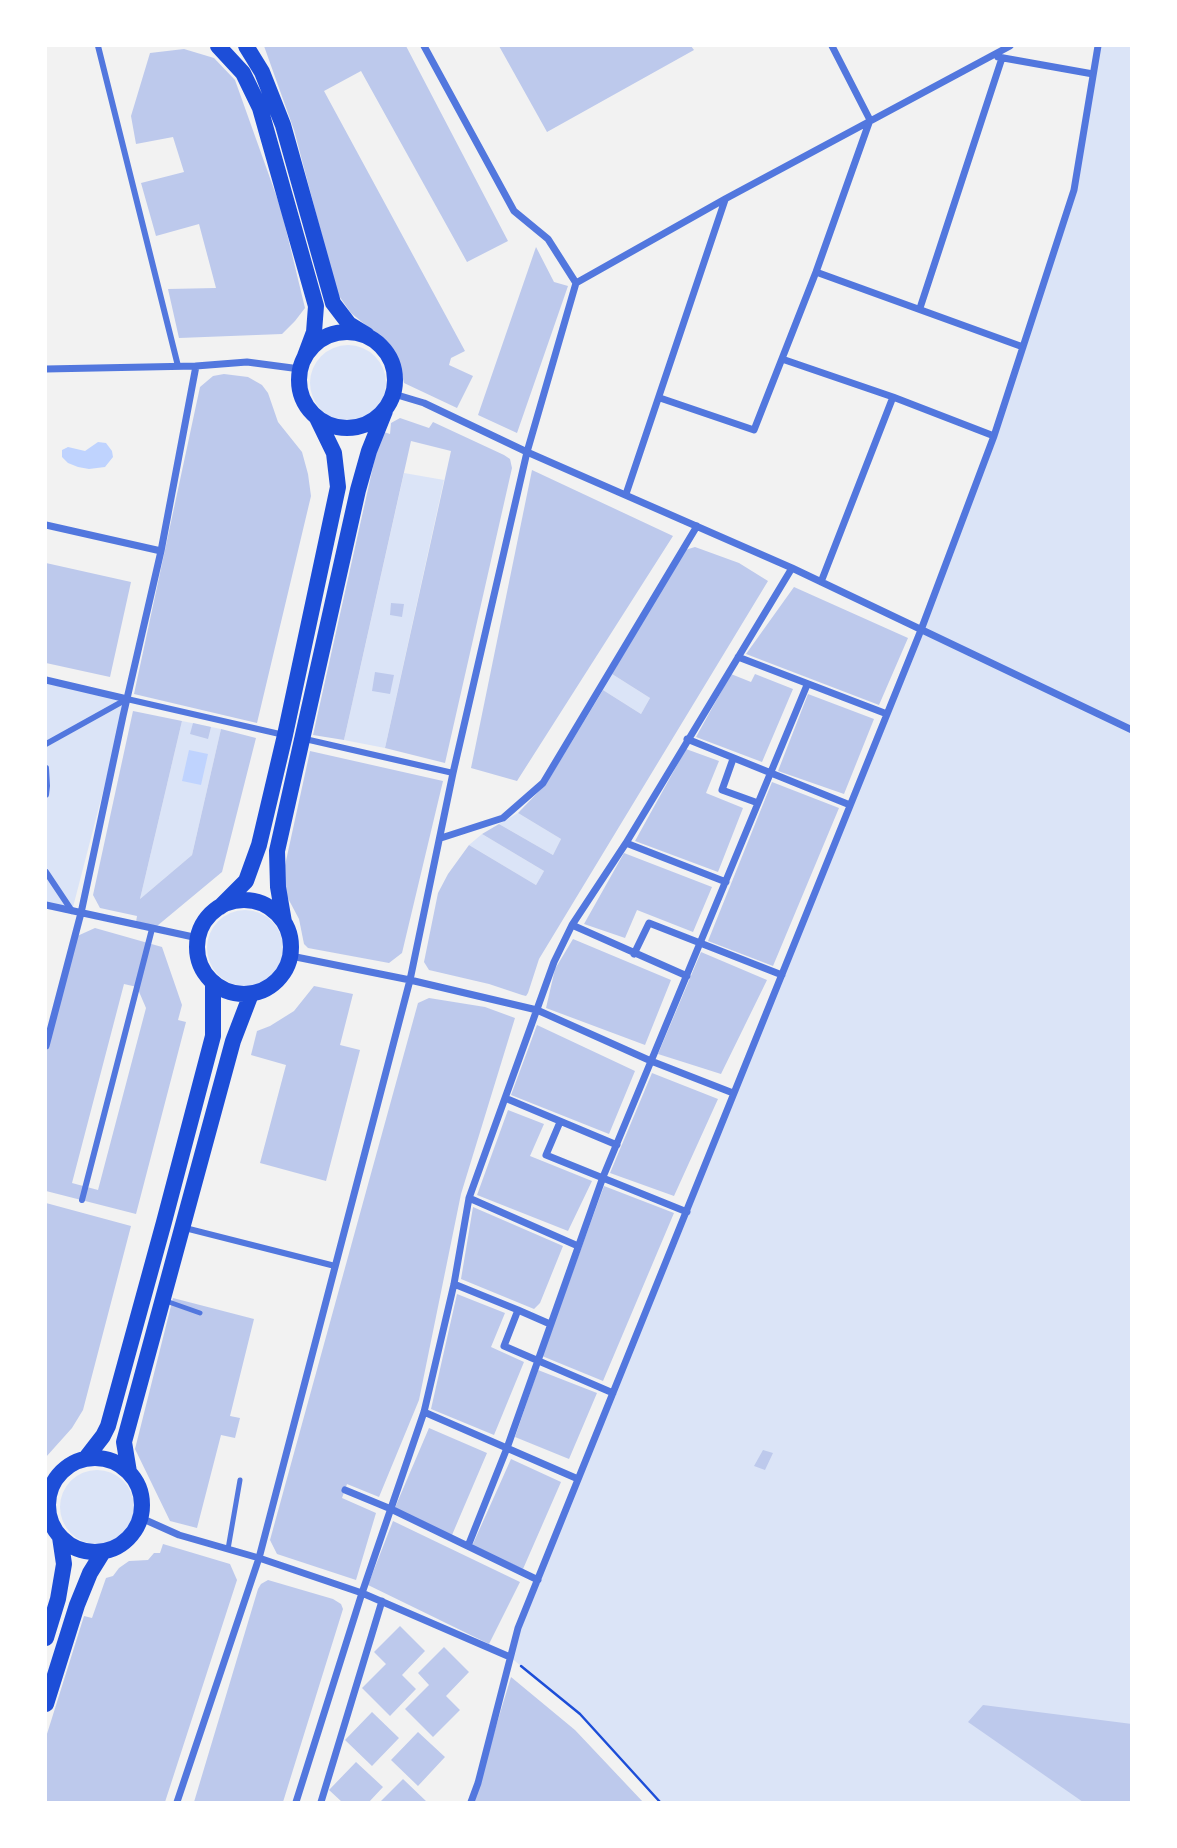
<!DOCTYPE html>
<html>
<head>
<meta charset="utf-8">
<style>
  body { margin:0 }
  #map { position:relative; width:1177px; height:1848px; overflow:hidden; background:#f2f2f2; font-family:"Space Grotesk",sans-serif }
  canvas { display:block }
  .frame { position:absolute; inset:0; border:47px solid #fff; pointer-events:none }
</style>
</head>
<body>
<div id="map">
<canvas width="1177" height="1848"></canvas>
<div class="frame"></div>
</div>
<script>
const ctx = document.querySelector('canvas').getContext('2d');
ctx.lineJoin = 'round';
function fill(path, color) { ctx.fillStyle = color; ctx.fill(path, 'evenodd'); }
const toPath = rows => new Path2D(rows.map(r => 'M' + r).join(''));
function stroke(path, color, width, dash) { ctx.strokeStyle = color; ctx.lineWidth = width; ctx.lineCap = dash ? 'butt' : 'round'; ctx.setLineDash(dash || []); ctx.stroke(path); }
const green = toPath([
  [1098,46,1131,46,1131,1802,660,1802,580,1714,510,1657,994,436,1074,190],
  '310 383a38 38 0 1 1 76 0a38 38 0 1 1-76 0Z',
  [404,473,444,480,385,748,344,740],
  [612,674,650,698,641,714,603,690],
  [46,680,127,699,72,911,46,905],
  [182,721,221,729,192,855,140,899],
  [518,813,561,839,553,855,499,824],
  [482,834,544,871,536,885,469,845],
  '207 948a38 38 0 1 1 76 0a38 38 0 1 1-76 0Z',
  '60 1507a37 37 0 1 1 74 0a37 37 0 1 1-74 0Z'
]);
const water = toPath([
  [98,442,106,443,112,451,113,457,105,467,89,469,78,467,68,463,62,457,62,450,68,447,85,451],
  [189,750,208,754,201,785,182,781]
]);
const building = toPath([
  [264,46,406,46,508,241,467,262,361,71,324,91,465,351,451,358,449,365,473,376,457,408,404,383,399,362,390,345,351,313,337,293,294,130],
  [499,46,691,46,694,50,547,132],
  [184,49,214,58,235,80,281,209,305,308,295,321,282,334,179,338,168,289,216,288,199,224,156,236,141,183,184,172,173,137,136,144,131,116,150,53],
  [536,247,554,282,568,286,517,433,478,415],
  [224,374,248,377,262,385,268,393,278,422,302,452,308,474,311,496,257,723,134,694,200,387,213,376],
  [400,418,429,428,433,422,504,455,510,459,512,468,445,763,385,748,451,451,411,441,344,740,313,735,381,431,390,434,391,423],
  [532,470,673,536,517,781,471,768],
  [695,547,739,563,768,581,539,959,528,993,526,996,522,995,489,984,429,970,424,962,438,893,448,874,469,845,536,885,544,871,482,834,499,824,553,855,561,839,518,813,546,784,603,690,641,714,650,698,612,674,685,550],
  [46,563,131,582,110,677,46,663],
  [794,587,908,638,879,705,746,654],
  [391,603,404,604,402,617,390,615],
  [375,672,394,675,390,694,372,691],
  [731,674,751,682,755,674,793,689,762,762,696,737],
  [808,694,874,719,844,794,778,771],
  [133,711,182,721,140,899,192,855,221,729,256,738,222,872,157,926,136,922,137,916,100,908,93,895],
  [193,723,211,727,208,739,190,734],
  [686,749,719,761,706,793,743,808,718,872,635,841],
  [310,751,443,781,402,953,389,963,308,948,304,944,299,919,283,889,282,879],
  [772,782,839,808,773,966,708,941],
  [624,853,712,887,693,932,637,910,625,938,584,924],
  [95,928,162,947,182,1005,178,1020,186,1022,136,1214,46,1191,46,1046,75,937],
  [124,984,137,987,146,1008,98,1190,72,1183],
  [573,939,671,980,645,1045,546,1008,555,969],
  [701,952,767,980,721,1074,658,1054],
  [314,986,353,994,340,1045,360,1050,326,1181,260,1163,286,1065,251,1055,257,1031,270,1026,294,1011],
  [429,998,485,1007,515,1018,461,1194,419,1400,379,1497,347,1484,342,1498,376,1513,356,1580,277,1554,270,1540,418,1003],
  [537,1025,635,1071,609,1134,511,1095],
  [652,1073,718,1099,674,1196,610,1173],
  [508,1110,544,1124,530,1156,592,1181,568,1231,477,1195],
  [604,1186,674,1213,603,1381,542,1356],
  [46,1203,131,1226,83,1410,72,1428,46,1457],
  [473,1207,563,1246,540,1303,534,1309,461,1279],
  [457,1294,505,1313,491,1347,524,1362,494,1435,431,1409],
  [173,1298,254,1319,230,1416,240,1418,235,1438,221,1435,197,1528,170,1521,135,1449],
  [538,1370,597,1393,569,1459,515,1437],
  [429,1428,487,1453,452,1535,394,1510],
  [763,1450,773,1453,765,1470,754,1466],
  [511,1459,561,1482,523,1569,472,1546],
  [393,1521,520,1582,489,1644,368,1585],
  [163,1544,230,1564,237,1580,165,1802,46,1802,46,1737,84,1616,92,1618,106,1578,113,1576,119,1568,129,1561,148,1560,154,1553,160,1553],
  [268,1580,333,1599,341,1604,343,1609,283,1802,194,1802,258,1589,261,1584],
  [400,1626,425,1651,402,1675,416,1689,390,1716,362,1688,386,1664,374,1652],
  [444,1647,469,1672,446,1696,460,1710,433,1737,405,1709,429,1685,418,1673],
  [511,1677,575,1730,643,1802,473,1802],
  [983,1705,1132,1724,1132,1802,1083,1802,968,1722],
  [372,1712,399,1738,372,1766,345,1740],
  [418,1732,445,1757,418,1786,391,1760],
  [356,1762,383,1787,369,1802,342,1802,329,1790],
  [403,1779,427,1802,380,1802]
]);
const path = toPath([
  [521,1666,580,1714,660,1802]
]);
const service = toPath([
  [166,1301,200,1313],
  [228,1549,240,1480]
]);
const pedestrian = toPath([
  [98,46,178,366],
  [305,739,453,773],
  [46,744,127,699,284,735],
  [46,768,47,786,46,795],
  [46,872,72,911],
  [82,1200,152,929],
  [185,1228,335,1266]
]);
const minor = toPath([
  [424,46,514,211,548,239,576,283],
  [998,57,1093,74],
  [816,272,1023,347],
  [920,308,1002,58],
  [782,359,893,397,994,436],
  [46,369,196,366,247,362,300,369],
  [394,394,424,403,527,452,792,568,1132,730],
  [660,398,754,430,816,272,870,120,832,46],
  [626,494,725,200],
  [46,525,161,551],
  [821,582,893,397],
  [738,657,887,714],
  [46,680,127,699],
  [687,739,850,805],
  [733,759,722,790,758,803],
  [441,838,503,818,543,783,697,526],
  [626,843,726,882],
  [46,905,198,938],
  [572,925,687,976],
  [634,954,649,923,782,975],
  [291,956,410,980,537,1010,651,1061,733,1093],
  [46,1046,81,913,123,716,161,551,196,366],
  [505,1098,617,1145],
  [560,1122,546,1155,687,1212],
  [469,1198,578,1246],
  [454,1284,518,1310],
  [550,1324,518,1310,504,1346,613,1393],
  [424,1412,578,1479],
  [345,1490,391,1509,538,1580],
  [141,1518,179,1535,259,1558,362,1593,510,1657],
  [468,1546,507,1448,603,1177,807,685],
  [177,1802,259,1558,410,980,453,773,527,452,576,283,725,199,1010,46],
  [296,1802,362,1593,424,1412,454,1284,469,1198,554,962,572,925,626,843,792,568],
  [321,1802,382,1601],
  [471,1802,478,1783,518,1628,921,630,994,436,1074,190,1098,46]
]);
const tertiary = toPath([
  [46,1494,49,1495]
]);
const primary = toPath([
  [218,46,243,73,260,108,316,306,314,332,305,356],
  [246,46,262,72,283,125,333,303,349,324,367,335],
  '299 380a48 48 0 1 1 96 0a48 48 0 1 1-96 0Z',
  '197 947a47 47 0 1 1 94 0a47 47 0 1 1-94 0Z',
  [220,907,246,881,259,845,285,735,338,487,334,453,317,418],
  [284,922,278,887,277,851,358,490,369,451,385,411],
  '48 1505a47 47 0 1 1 94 0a47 47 0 1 1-94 0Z',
  [86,1458,103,1436,108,1426,164,1222,213,1036,213,982],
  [129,1472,124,1442,233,1041,251,994],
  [46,1638,58,1599,64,1564,60,1537],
  [46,1704,77,1605,90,1573,103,1552]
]);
fill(green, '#dbe4f7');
fill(water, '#bfd3fe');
fill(building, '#bdc9ec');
stroke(path, '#1d4ed8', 2.5);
stroke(service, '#5277de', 5);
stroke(pedestrian, '#5277de', 6);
stroke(minor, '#5277de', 7);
stroke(tertiary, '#5277de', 12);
stroke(primary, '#1d4ed8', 16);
</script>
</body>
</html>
